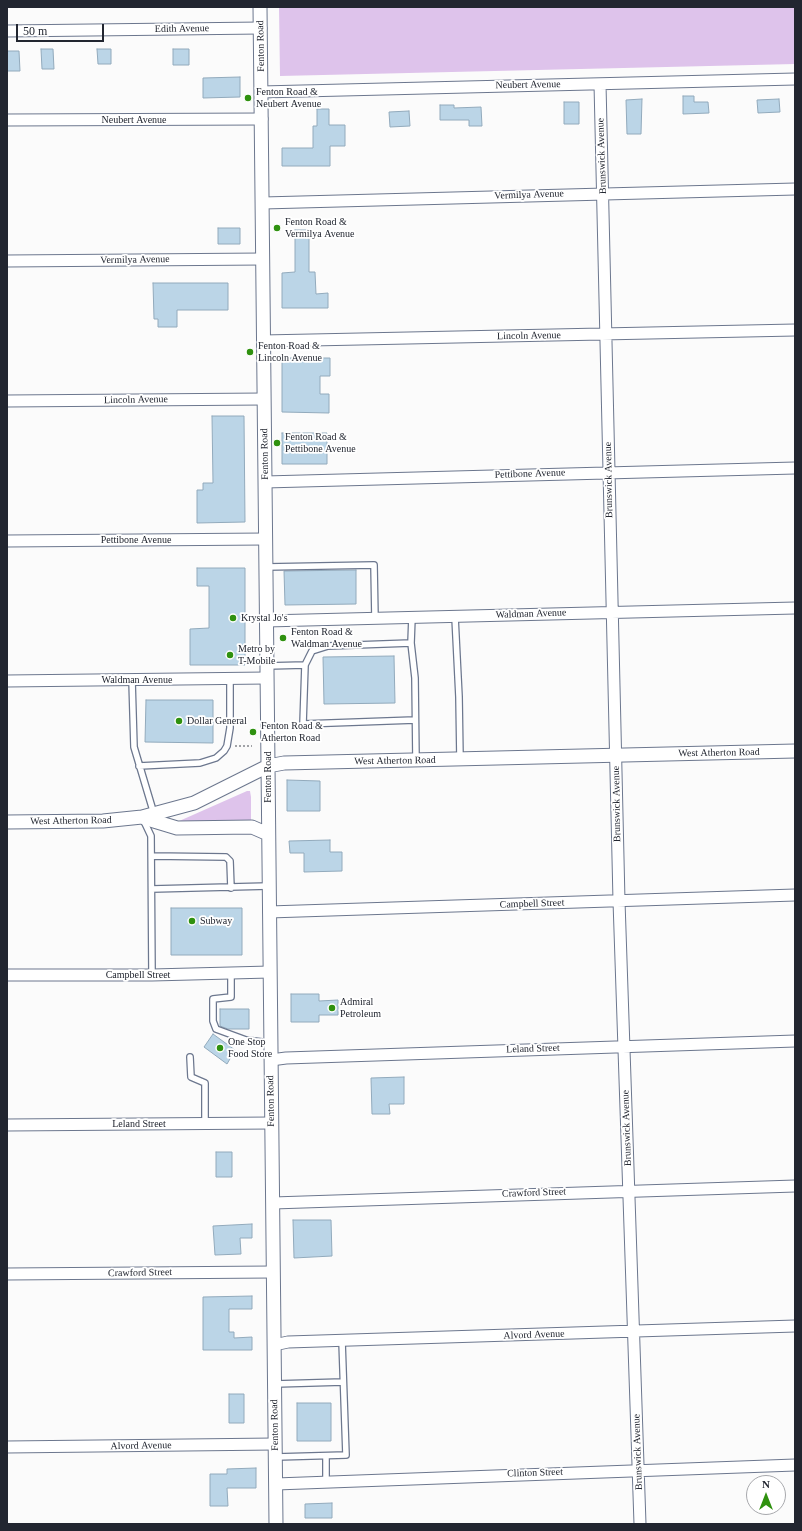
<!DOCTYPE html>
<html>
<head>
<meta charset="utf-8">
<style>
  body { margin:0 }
  #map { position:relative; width:802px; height:1531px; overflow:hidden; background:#fbfbfb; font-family:"Times New Roman",serif }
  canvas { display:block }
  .frame { position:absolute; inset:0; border:8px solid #222630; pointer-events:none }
  .north { position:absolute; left:746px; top:1475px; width:40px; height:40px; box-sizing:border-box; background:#fff; border:1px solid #a7a8ac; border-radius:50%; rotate:0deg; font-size:11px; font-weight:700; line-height:16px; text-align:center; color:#222630 }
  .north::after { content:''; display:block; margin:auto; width:14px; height:18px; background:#2f910f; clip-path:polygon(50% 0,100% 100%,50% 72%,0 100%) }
  .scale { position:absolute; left:16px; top:24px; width:88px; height:18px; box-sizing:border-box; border:2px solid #222630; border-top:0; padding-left:5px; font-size:12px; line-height:14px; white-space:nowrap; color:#222630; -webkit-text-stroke:3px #fff; paint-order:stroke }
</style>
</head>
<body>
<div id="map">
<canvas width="802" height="1531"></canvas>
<div class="frame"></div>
<div class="north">N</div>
<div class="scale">50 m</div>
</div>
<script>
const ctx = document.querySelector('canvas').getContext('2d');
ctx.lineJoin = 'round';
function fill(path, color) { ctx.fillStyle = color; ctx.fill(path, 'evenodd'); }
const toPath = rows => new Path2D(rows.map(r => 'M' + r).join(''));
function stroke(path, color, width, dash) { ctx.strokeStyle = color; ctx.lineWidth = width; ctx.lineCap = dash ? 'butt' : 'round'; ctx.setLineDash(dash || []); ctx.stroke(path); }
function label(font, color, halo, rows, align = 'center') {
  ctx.font = font + ' "Times New Roman",serif'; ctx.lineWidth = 3.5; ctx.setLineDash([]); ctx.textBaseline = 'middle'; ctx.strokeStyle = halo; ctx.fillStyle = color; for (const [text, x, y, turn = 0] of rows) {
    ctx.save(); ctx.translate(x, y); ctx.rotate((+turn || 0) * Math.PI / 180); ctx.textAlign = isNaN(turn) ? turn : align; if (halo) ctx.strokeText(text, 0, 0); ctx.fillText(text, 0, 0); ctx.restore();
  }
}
const green = toPath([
  [279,7,795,7,795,64,280,76],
  [247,791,250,791,251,797,251,823,177,822]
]);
const building = toPath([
  [41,49,53,49,54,69,42,69,41,49],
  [97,49,111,49,111,64,98,64,97,49],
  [173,49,189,49,189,65,173,65,173,49],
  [7,51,19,51,20,71,7,71,7,51],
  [240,77,240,97,203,98,203,78,240,77],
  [683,96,694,96,694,102,708,102,709,113,683,114,683,96],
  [642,99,641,134,627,134,626,100,642,99],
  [779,99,780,112,758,113,757,100,779,99],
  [564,102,579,102,579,124,564,124,564,102],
  [440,105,454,105,454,108,481,107,482,126,469,126,469,120,440,120,440,105],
  [317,109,329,109,329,125,345,125,345,146,330,146,330,166,282,166,282,148,313,148,313,126,317,126,317,109],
  [409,111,410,126,390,127,389,112,409,111],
  [218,228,240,228,240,244,218,244,218,228],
  [295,230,309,230,309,272,315,272,316,294,328,293,328,308,282,308,282,273,295,272,295,230],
  [153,283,228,283,228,310,177,310,177,327,158,327,158,319,154,319,153,283],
  [282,358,330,358,330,376,320,376,320,394,329,394,329,413,282,412,282,358],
  [212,416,244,416,245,522,197,523,197,490,203,490,203,483,213,483,212,416],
  [282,433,327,433,327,464,282,464,282,433],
  [197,568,245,568,245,665,190,665,190,629,209,628,209,586,197,586,197,568],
  [356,570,356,604,285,605,284,571,356,570],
  [394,656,395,703,324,704,323,657,394,656],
  [146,700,213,700,213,743,145,742,146,700],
  [287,780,320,781,320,811,287,811,287,780],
  [330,840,330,852,342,852,342,871,304,872,304,853,290,853,289,841,330,840],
  [171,908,242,908,242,955,171,955,171,908],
  [291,994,319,994,319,1001,338,1000,338,1015,319,1015,319,1022,291,1022,291,994],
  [220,1009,249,1009,249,1029,228,1029,220,1026,220,1009],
  [213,1034,235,1050,227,1064,204,1047,213,1034],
  [404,1077,404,1104,389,1104,390,1114,372,1114,371,1078,404,1077],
  [216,1152,232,1152,232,1177,216,1177,216,1152],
  [293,1220,331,1220,332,1256,294,1258,293,1220],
  [252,1224,252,1238,240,1238,241,1254,215,1255,213,1226,252,1224],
  [252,1296,252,1309,229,1309,229,1332,234,1332,234,1338,252,1337,252,1350,203,1350,203,1297,252,1296],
  [229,1394,244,1394,244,1423,229,1423,229,1394],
  [297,1403,331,1403,331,1441,297,1441,297,1403],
  [256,1468,256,1488,227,1488,228,1506,210,1506,210,1474,227,1474,227,1469,256,1468],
  [332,1503,332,1518,305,1518,305,1504,332,1503]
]);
const path = toPath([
  [235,746,252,746]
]);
const service = toPath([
  [266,567,374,565,375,619],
  [455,617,459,697,460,759],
  [411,643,415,678,416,760],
  [305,665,303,724,415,720],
  [267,666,305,665,312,651,328,646,411,643,412,617],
  [132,680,134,747,154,814],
  [139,766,200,763,216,758,224,751,227,746,230,728,230,679],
  [143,819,151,836,152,975],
  [152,856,226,857,230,861,231,888],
  [152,889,269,886],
  [231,973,231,997,213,999,213,1021,216,1029,246,1040,270,1043],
  [190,1057,191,1077,205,1083,205,1123],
  [275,1384,343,1382],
  [326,1456,326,1480],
  [276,1457,346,1455,342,1341]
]);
const minor = toPath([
  [7,31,261,28],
  [600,84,619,901,640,1524],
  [261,92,795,79],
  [7,120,262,119],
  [263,203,795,189],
  [7,261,263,259],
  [263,341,795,330],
  [7,401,264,399],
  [265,482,795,468],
  [7,541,266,539],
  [266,621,795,608],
  [7,681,267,678],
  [269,912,795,895],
  [7,975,152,975,270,972],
  [271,1060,286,1058,795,1041],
  [7,1125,272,1123],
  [273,1203,795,1186],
  [7,1274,273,1272],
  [274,1345,288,1342,795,1326],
  [7,1447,275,1444],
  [276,1484,795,1465]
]);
const tertiary = toPath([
  [260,7,276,1524],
  [144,818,177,828,252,827,268,834],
  [7,822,103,821,142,817,194,803,268,766,284,763,795,751]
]);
const markers = [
  [248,98,4,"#2f910f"],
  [277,228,4,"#2f910f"],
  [250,352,4,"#2f910f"],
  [277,443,4,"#2f910f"],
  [233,618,4,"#2f910f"],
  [283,638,4,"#2f910f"],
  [230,655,4,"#2f910f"],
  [179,721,4,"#2f910f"],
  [253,732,4,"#2f910f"],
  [192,921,4,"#2f910f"],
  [332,1008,4,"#2f910f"],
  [220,1048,4,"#2f910f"]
];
const streetNames = [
  ["Edith Avenue",182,29,-1],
  ["Fenton Road",261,46,-91],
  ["Neubert Avenue",528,85,-1],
  ["Neubert Avenue",134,120],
  ["Brunswick Avenue",602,156,-92],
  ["Vermilya Avenue",529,195,-2],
  ["Vermilya Avenue",135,260,-1],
  ["Lincoln Avenue",529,336,-1],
  ["Lincoln Avenue",136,400,-1],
  ["Fenton Road",265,454,-91],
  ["Pettibone Avenue",530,474,-2],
  ["Brunswick Avenue",609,480,-91],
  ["Pettibone Avenue",136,540],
  ["Waldman Avenue",531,614,-2],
  ["Waldman Avenue",137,680],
  ["West Atherton Road",719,753,-1],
  ["West Atherton Road",395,761,-1],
  ["Fenton Road",268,777,-90],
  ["Brunswick Avenue",617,804,-91],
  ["West Atherton Road",71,821,-1],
  ["Campbell Street",532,904,-2],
  ["Campbell Street",138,975],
  ["Leland Street",533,1049,-2],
  ["Fenton Road",271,1101,-91],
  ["Leland Street",139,1124],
  ["Brunswick Avenue",627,1128,-92],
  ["Crawford Street",534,1193,-2],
  ["Crawford Street",140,1273,-1],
  ["Alvord Avenue",534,1335,-2],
  ["Fenton Road",275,1425,-91],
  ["Alvord Avenue",141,1446,-1],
  ["Brunswick Avenue",638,1452,-92],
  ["Clinton Street",535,1473,-2]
];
const poiNames = [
  ["Fenton Road &",256,92],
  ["Neubert Avenue",256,104],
  ["Fenton Road &",285,222],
  ["Vermilya Avenue",285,234],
  ["Fenton Road &",258,346],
  ["Lincoln Avenue",258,358],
  ["Fenton Road &",285,437],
  ["Pettibone Avenue",285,449],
  ["Krystal Jo's",241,618],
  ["Fenton Road &",291,632],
  ["Waldman Avenue",291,644],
  ["Metro by",238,649],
  ["T-Mobile",238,661],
  ["Dollar General",187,721],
  ["Fenton Road &",261,726],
  ["Atherton Road",261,738],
  ["Subway",200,921],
  ["Admiral",340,1002],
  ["Petroleum",340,1014],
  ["One Stop",228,1042],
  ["Food Store",228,1054]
];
fill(green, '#dec3eb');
fill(building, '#bbd5e7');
stroke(building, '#92aabc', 1);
stroke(service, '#6c778e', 8);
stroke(minor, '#6c778e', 13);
stroke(tertiary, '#6c778e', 15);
stroke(path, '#a1a3a7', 2, [2, 2]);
stroke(service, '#fff', 5.5);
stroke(minor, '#fff', 11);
stroke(tertiary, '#fff', 13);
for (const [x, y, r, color] of markers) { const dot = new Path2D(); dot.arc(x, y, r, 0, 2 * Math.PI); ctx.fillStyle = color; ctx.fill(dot); stroke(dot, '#fff', 1.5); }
label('10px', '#222630', '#fff', streetNames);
label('10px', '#222630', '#fff', poiNames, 'left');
</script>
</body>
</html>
